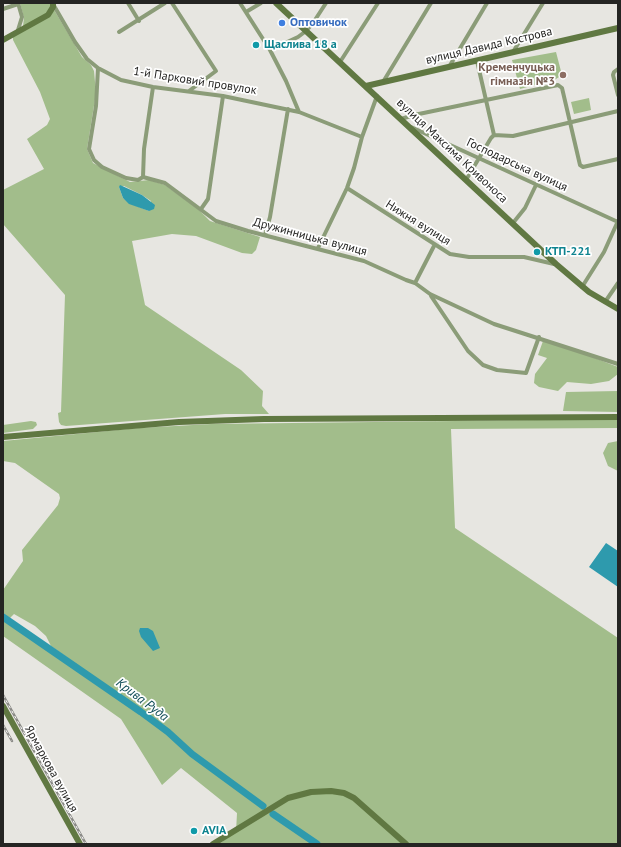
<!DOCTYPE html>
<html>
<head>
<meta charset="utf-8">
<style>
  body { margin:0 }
  #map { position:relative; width:621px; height:847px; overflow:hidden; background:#e7e6e1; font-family:"PT Sans",sans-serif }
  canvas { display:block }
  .frame { position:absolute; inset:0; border:4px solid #252523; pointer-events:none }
</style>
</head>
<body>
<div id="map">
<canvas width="621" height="847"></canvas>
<div class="frame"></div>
</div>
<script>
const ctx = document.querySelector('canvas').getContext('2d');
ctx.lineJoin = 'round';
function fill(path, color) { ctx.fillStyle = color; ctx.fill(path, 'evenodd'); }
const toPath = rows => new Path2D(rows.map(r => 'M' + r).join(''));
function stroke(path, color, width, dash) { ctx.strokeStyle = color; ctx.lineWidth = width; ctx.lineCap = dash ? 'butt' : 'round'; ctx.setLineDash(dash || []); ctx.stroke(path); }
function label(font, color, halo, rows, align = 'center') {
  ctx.font = font + ' "PT Sans",sans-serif'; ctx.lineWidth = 3.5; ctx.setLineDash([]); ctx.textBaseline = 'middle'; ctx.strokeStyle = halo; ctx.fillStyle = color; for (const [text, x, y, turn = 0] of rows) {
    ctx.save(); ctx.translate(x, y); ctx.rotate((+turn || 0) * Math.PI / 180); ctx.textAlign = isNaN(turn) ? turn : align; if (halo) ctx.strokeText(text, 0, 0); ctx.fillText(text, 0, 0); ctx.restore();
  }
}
const green = toPath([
  [20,3,50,3,82,57,91,65,94,71,96,93,87,149,93,163,130,182,149,180,165,185,198,209,210,221,260,237,256,250,252,254,242,253,196,236,172,234,132,241,145,305,241,370,263,391,262,406,269,414,225,414,66,426,61,425,59,422,58,413,61,412,65,295,3,224,3,190,44,169,27,139,47,125,50,119,40,92,13,40,13,37,23,26,24,18],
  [124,186,142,195,151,201,149,211,129,203,123,198,119,187],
  [556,52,562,75,556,79,520,89,512,60],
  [589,98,591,110,574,114,571,102],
  [543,341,561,345,618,367,618,374,609,381,591,384,567,382,558,391,539,387,534,383,535,374,547,358,538,355],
  [618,391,618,412,563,411,566,392],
  [618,419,618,428,451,429,455,528,618,638,618,844,219,844,236,832,237,813,181,768,162,785,121,719,3,636,3,620,82,674,86,671,51,646,46,636,35,626,14,614,10,618,3,613,3,590,23,561,22,550,58,505,60,498,59,494,15,463,3,461,3,441,139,428,211,424],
  [31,421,36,422,37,425,33,429,3,433,3,425],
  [618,441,618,471,608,466,603,453,608,443]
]);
const water = toPath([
  [120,185,142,195,155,205,154,209,149,211,129,204,123,198,119,187],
  [606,543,618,551,618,587,589,567],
  [140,628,148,628,153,631,160,648,153,651,141,637,139,631]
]);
const river = toPath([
  [3,617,141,712,168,732,192,754,263,806],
  [273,814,317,844]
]);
const street = toPath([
  [18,3,22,17,18,30],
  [128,3,139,21],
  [172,3,216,71,189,91],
  [240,3,270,50,286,81,299,112,362,137],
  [53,4,75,42,87,59,98,68,121,80,153,87,223,96,299,112],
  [3,9,18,4],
  [246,12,261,3],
  [119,32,165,3],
  [270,50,298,37,306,31,313,23,326,3],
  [513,52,543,3],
  [477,61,494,135],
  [340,62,378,3],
  [449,67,487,3],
  [98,68,96,106,89,149,94,160,102,167,126,178,138,180,143,177,165,183,216,221,248,231,364,261,406,280,415,283,430,294,494,324,618,364],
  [618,69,614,72,613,75,618,95],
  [383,82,431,3],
  [401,119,414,115,558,85,562,88,580,165,583,167,618,159],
  [411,127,618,222],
  [143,177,144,149,153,87],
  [466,180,491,138,494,135,513,136,618,111],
  [347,188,450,254,469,257,524,257,554,264],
  [201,209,208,199,223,96],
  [513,223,525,208,536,185],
  [265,235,270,217,288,109],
  [318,248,347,188,354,168,362,137,377,96],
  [415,283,434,246],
  [582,287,604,252,618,221],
  [431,296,468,351,483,365,497,370,526,373,539,337],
  [605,302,618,283]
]);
const secondary = toPath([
  [276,3,556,264,589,292,618,309],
  [3,40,48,15,53,7,53,3],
  [366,86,618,28],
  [3,437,179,422,264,419,618,417],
  [3,706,80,844],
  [213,844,288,798,311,792,331,791,344,793,354,798,406,844]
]);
const rail = toPath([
  [3,695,86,844],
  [3,725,12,741]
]);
const markers = [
  [282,23,4,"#3f7fe0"],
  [256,45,4,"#0f9aa8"],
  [563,75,4,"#8d6e63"],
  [537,252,4,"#0f9aa8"],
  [194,831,4,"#0f9aa8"]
];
const shopNames = [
  ["Оптовичок",290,23]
];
const cultureNames = [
  ["Щаслива 18 а",264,45],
  ["КТП-221",545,252],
  ["AVIA",202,831]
];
const streetNames = [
  ["вулиця Давида Кострова",489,46,-13],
  ["1-й Парковий провулок",195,81,9],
  ["вулиця Максима Кривоноса",452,151,43],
  ["Господарська вулиця",517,165,25],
  ["Нижня вулиця",418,223,32],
  ["Дружинницька вулиця",310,237,15],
  ["Ярмаркова вулиця",51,769,61]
];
const educationNames = [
  ["Кременчуцька",555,68],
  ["гімназія №3",555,82]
];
const waterNames = [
  ["Крива Руда",142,700,37]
];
fill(green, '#a2bd8b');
fill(water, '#2e9aad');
stroke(river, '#2e9aad', 7);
stroke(street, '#8b9c78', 4);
stroke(secondary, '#607842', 6);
stroke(rail, '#898985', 2.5);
stroke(rail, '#fff', 1, [3]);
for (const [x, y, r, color] of markers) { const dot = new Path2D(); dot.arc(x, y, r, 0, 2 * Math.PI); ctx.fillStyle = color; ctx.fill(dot); stroke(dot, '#fff', 1.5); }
label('bold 12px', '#366cbe', '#fff', shopNames, 'left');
label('bold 12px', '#0d838f', '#fff', cultureNames, 'left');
label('12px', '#252523', '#fff', streetNames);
label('bold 12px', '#785e54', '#fff', educationNames, 'right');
label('italic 13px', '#0f4c56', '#fff', waterNames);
</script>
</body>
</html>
